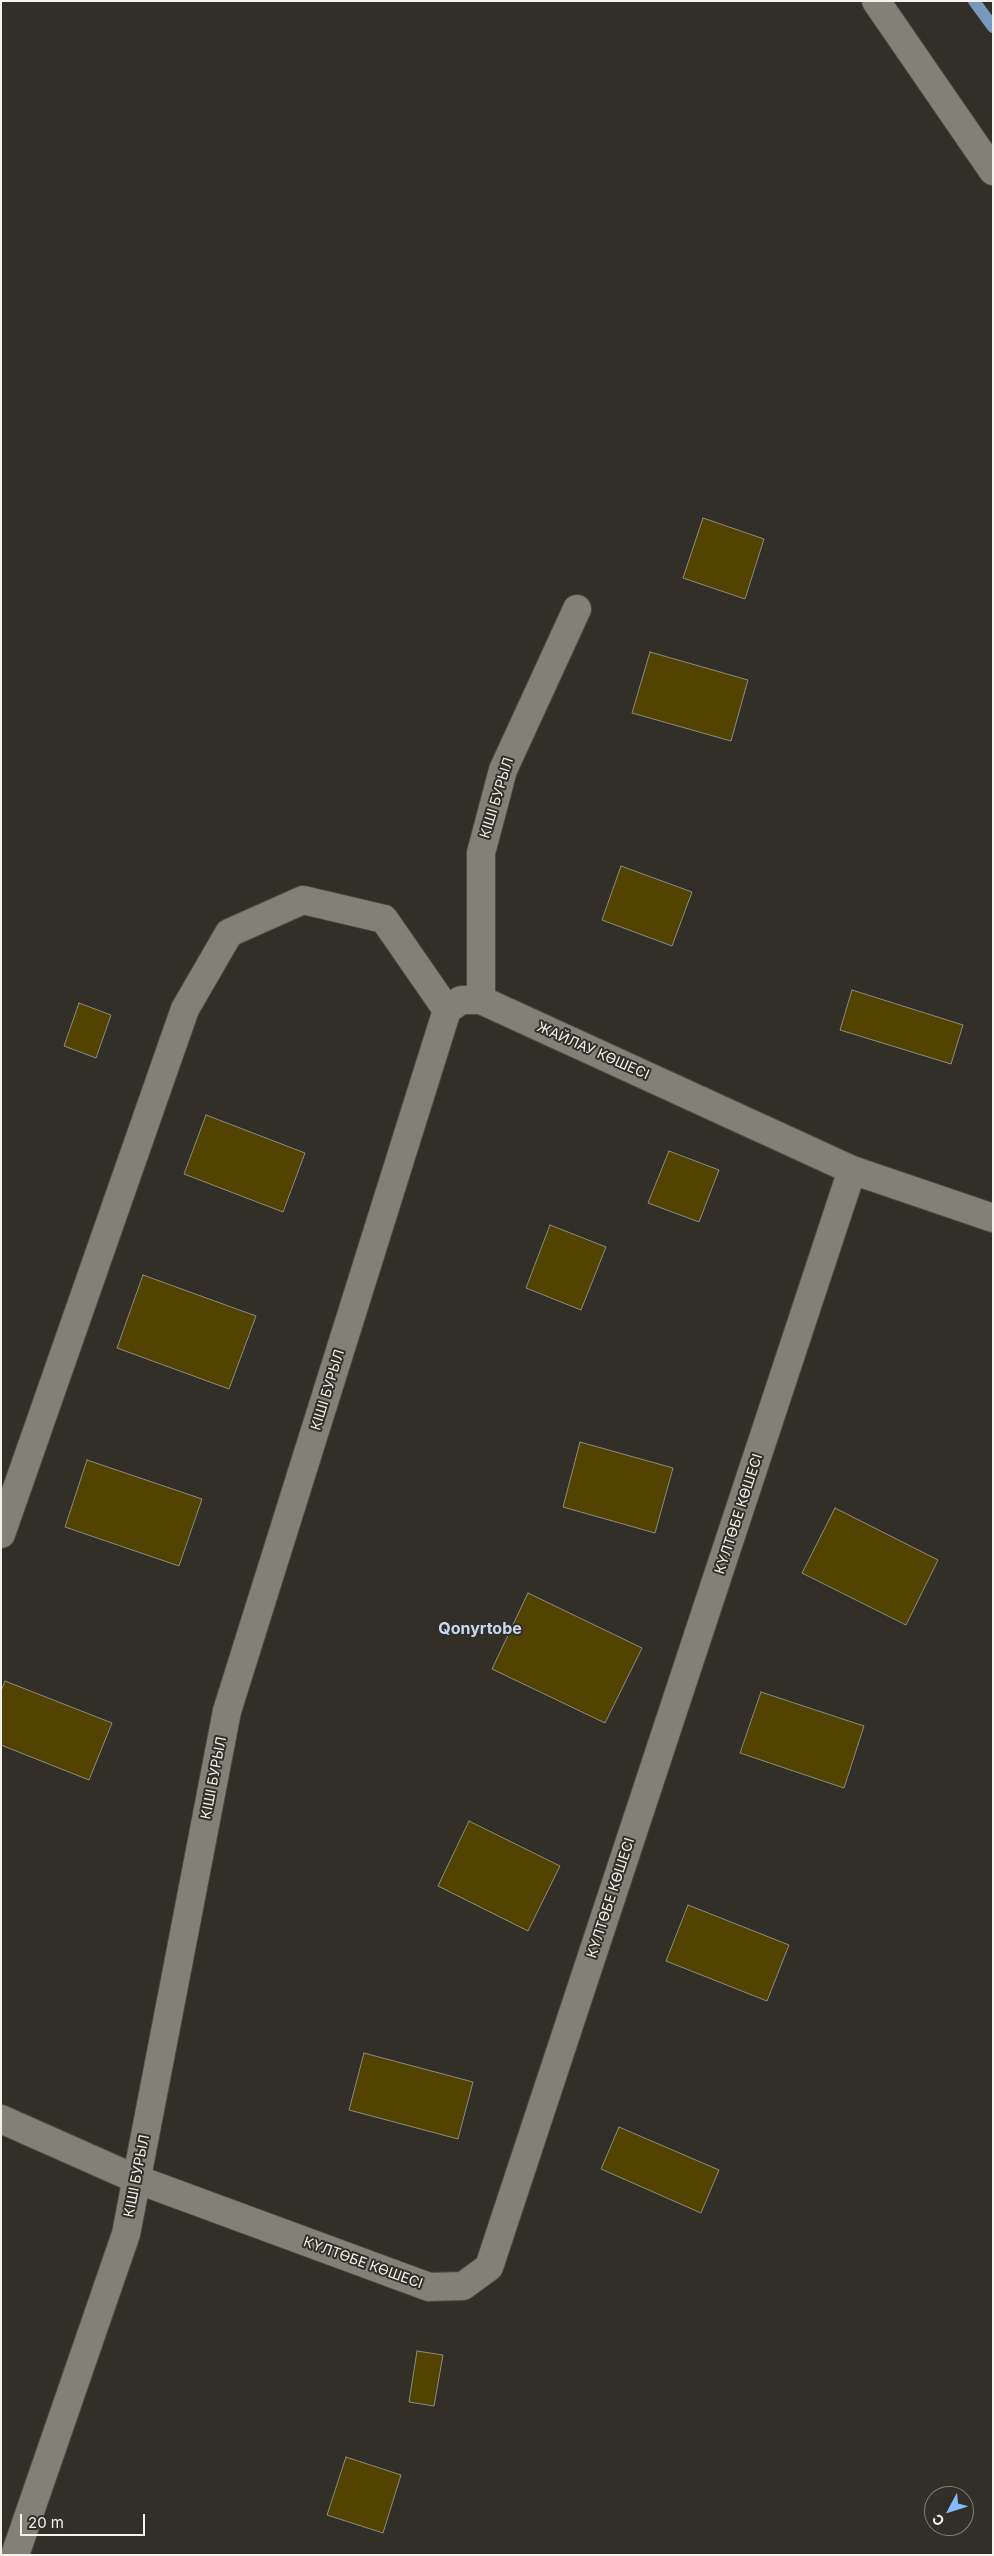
<!DOCTYPE html>
<html>
<head>
<meta charset="utf-8">
<style>
  body { margin:0 }
  #map { position:relative; width:994px; height:2556px; overflow:hidden; background:#312f28; font-family:Inter,sans-serif }
  canvas { display:block }
  .frame { position:absolute; inset:0; border:2px solid #f3f2ed; pointer-events:none }
  .north { position:absolute; left:924px; top:2486px; width:50px; height:50px; box-sizing:border-box; background:#312f28; border:1px solid #7f7d77; border-radius:50%; rotate:230deg; font-size:14px; font-weight:700; line-height:20px; text-align:center; color:#f3f2ed }
  .north::after { content:''; display:block; margin:auto; width:18px; height:22px; background:#86bbfb; clip-path:polygon(50% 0,100% 100%,50% 72%,0 100%) }
  .scale { position:absolute; left:20px; top:2514px; width:125px; height:22px; box-sizing:border-box; border:2px solid #f3f2ed; border-top:0; padding-left:6px; font-size:15px; line-height:18px; white-space:nowrap; color:#f3f2ed; -webkit-text-stroke:4px #312f28; paint-order:stroke }
</style>
</head>
<body>
<div id="map">
<canvas width="994" height="2556"></canvas>
<div class="frame"></div>
<div class="north">С</div>
<div class="scale">20 m</div>
</div>
<script>
const ctx = document.querySelector('canvas').getContext('2d');
ctx.lineJoin = 'round';
const toPath = rows => new Path2D(rows.map(r => 'M' + r).join(''));
function stroke(path, color, width, dash) { ctx.strokeStyle = color; ctx.lineWidth = width; ctx.lineCap = dash ? 'butt' : 'round'; ctx.setLineDash(dash || []); ctx.stroke(path); }
function fill(path, color) { ctx.fillStyle = color; ctx.fill(path, 'evenodd'); }
function label(font, color, halo, rows, align = 'center') {
  ctx.font = font + ' Inter,sans-serif'; ctx.lineWidth = 4; ctx.setLineDash([]); ctx.textBaseline = 'middle'; ctx.strokeStyle = halo; ctx.fillStyle = color; for (const [text, x, y, turn = 0] of rows) {
    ctx.save(); ctx.translate(x, y); ctx.rotate((+turn || 0) * Math.PI / 180); ctx.textAlign = isNaN(turn) ? turn : align; if (halo) ctx.strokeText(text, 0, 0); ctx.fillText(text, 0, 0); ctx.restore();
  }
}
const stream = toPath([
  [974,1,993,27]
]);
const building = toPath([
  [703,518,764,539,745,599,683,578,703,518],
  [650,652,748,680,731,741,632,713,650,652],
  [621,866,692,892,672,946,602,920,621,866],
  [852,990,963,1025,951,1064,840,1030,852,990],
  [79,1003,111,1015,96,1058,64,1046,79,1003],
  [206,1115,305,1153,283,1212,184,1174,206,1115],
  [669,1151,719,1170,699,1222,648,1203,669,1151],
  [550,1225,606,1247,581,1310,526,1288,550,1225],
  [143,1275,256,1316,229,1389,117,1348,143,1275],
  [580,1442,673,1468,655,1533,563,1507,580,1442],
  [87,1460,202,1499,179,1566,65,1527,87,1460],
  [835,1508,938,1560,906,1625,802,1573,835,1508],
  [528,1593,642,1648,605,1723,492,1669,528,1593],
  [5,1681,112,1723,89,1780,1,1745,1,1691,5,1681],
  [761,1692,864,1726,844,1788,740,1753,761,1692],
  [469,1821,560,1866,528,1931,438,1886,469,1821],
  [688,1905,789,1945,767,2001,666,1961,688,1905],
  [364,2053,473,2082,458,2139,349,2110,364,2053],
  [619,2127,719,2170,701,2213,601,2169,619,2127],
  [417,2351,443,2355,434,2406,409,2402,417,2351],
  [346,2457,401,2475,383,2533,327,2515,346,2457]
]);
const minor = toPath([
  [876,1,993,171],
  [481,1000,481,853,503,770,577,609],
  [447,1010,461,1000,481,1000,852,1170,993,1218],
  [1,1534,185,1009,229,933,303,900,384,919,447,1010],
  [1,2119,136,2179,429,2287,463,2286,489,2267,852,1170],
  [15,2555,126,2234,227,1711,447,1010]
]);
const streetNames = [
  ["КІШІ БУРЫЛ",497,798,-73],
  ["ЖАЙЛАУ КӨШЕСІ",593,1051,24],
  ["КІШІ БУРЫЛ",328,1390,-73],
  ["КҮЛТӨБЕ КӨШЕСІ",739,1514,-72],
  ["КІШІ БУРЫЛ",214,1778,-79],
  ["КҮЛТӨБЕ КӨШЕСІ",611,1898,-72],
  ["КІШІ БУРЫЛ",137,2176,-79],
  ["КҮЛТӨБЕ КӨШЕСІ",363,2263,20]
];
const quarterNames = [
  ["Qonyrtobe",480,1629]
];
stroke(stream, '#7898bd', 12);
fill(building, '#524400');
stroke(building, '#8d8a81', 1);
stroke(minor, '#4d4c45', 30);
stroke(minor, '#828077', 28);
label('14px', '#f3f2ed', '#312f28', streetNames);
label('bold 16px', '#c6daf3', '#312f28', quarterNames);
</script>
</body>
</html>
